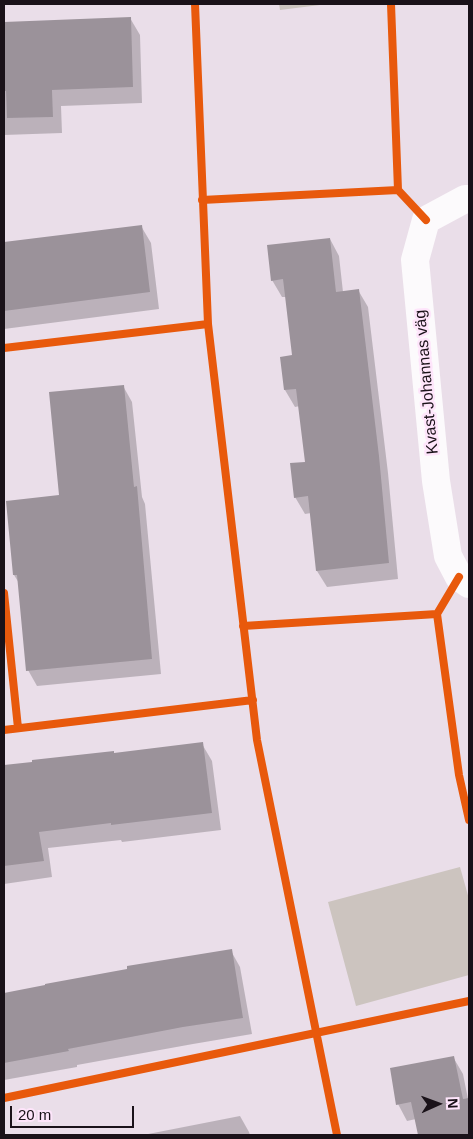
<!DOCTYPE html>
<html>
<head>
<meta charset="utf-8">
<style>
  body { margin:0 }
  #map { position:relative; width:473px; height:1139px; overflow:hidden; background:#eadee9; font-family:Arial,sans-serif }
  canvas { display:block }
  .frame { position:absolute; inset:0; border:5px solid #1a1219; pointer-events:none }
  .north { position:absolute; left:413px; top:1079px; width:50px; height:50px; -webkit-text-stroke:4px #fee5fb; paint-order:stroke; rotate:88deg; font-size:14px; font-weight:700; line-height:20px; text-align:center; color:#1a1219 }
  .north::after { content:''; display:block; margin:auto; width:18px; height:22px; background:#1a1219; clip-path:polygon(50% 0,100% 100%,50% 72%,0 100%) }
  .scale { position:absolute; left:10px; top:1106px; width:124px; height:22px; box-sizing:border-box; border:2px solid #1a1219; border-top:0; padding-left:6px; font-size:15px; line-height:18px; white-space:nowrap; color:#1a1219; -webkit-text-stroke:4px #fee5fb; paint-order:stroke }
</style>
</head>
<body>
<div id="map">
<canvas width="473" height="1139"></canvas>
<div class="frame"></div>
<div class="north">N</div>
<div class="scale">20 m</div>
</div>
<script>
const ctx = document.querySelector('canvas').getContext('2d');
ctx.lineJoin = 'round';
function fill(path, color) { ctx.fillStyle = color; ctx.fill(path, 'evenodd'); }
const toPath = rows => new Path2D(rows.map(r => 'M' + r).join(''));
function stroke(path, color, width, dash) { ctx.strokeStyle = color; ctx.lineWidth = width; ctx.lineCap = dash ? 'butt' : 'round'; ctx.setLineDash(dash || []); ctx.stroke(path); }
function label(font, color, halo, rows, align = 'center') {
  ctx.font = font + ' Arial,sans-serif'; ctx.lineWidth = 5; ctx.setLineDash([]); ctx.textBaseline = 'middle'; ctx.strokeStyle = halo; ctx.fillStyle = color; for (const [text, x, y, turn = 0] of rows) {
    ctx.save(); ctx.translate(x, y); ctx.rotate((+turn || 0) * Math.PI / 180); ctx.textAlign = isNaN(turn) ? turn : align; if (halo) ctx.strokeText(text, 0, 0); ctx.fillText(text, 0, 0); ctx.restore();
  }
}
const green = toPath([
  [279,4,328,4,280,10],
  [460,867,469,899,469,975,356,1006,328,902]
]);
const shadow = toPath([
  [130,18,140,35,142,103,61,106,62,133,4,135,4,23],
  [141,226,151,243,159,309,4,329,4,243],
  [330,239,339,256,343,292,358,290,368,307,388,473,398,579,327,587,317,571,311,513,305,514,295,497,306,463,300,406,295,407,285,390,281,358,294,356,287,297,282,297,272,280],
  [123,386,132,402,142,497,145,504,161,674,37,686,28,670,19,583,14,575,7,502,60,496],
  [202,744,212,761,221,830,122,842,121,840,48,848,52,877,4,884,4,766],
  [231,951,240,967,252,1034,193,1044,77,1065,77,1067,4,1080,4,995],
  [453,1057,463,1074,468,1099,469,1099,469,1135,419,1135,416,1119,407,1121,398,1104],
  [240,1116,249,1132,250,1135,143,1135]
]);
const building = toPath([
  [131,17,133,87,52,90,53,117,7,118,6,91,4,91,4,22],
  [142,225,150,292,4,311,4,242],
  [330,238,336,292,359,289,379,456,389,563,316,571,308,496,294,498,290,463,305,462,296,389,284,390,280,357,292,355,283,279,271,281,267,245],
  [124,385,134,487,137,486,152,659,26,671,17,575,13,575,6,501,59,495,49,392],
  [203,742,212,813,111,825,111,823,39,832,44,861,4,866,4,765,32,762,32,760,114,751,114,753],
  [232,949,243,1018,183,1027,68,1049,69,1051,4,1063,4,993,45,985,45,984,127,969,127,966],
  [454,1056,463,1099,469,1098,469,1135,418,1135,411,1102,396,1105,390,1068]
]);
const minor = toPath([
  [469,199,465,199,426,220,415,260,436,481,448,556,459,577,469,584]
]);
const cycleway = toPath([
  [195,4,208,324,257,740,337,1135],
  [391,4,398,190,426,220],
  [202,200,398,190],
  [4,348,208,324],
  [459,577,437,614,459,775,469,820],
  [4,593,18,728],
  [243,626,437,614],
  [4,730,253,700],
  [4,1098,469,1001]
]);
const streetNames = [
  ["Kvast-Johannas väg",427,382,-95]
];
fill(green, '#ccc4bf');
fill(shadow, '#0003');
fill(building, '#9b929a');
stroke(minor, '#fcfafc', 28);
stroke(cycleway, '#e8590c', 8);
label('16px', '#1a1219', '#fee5fb', streetNames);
</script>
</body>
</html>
